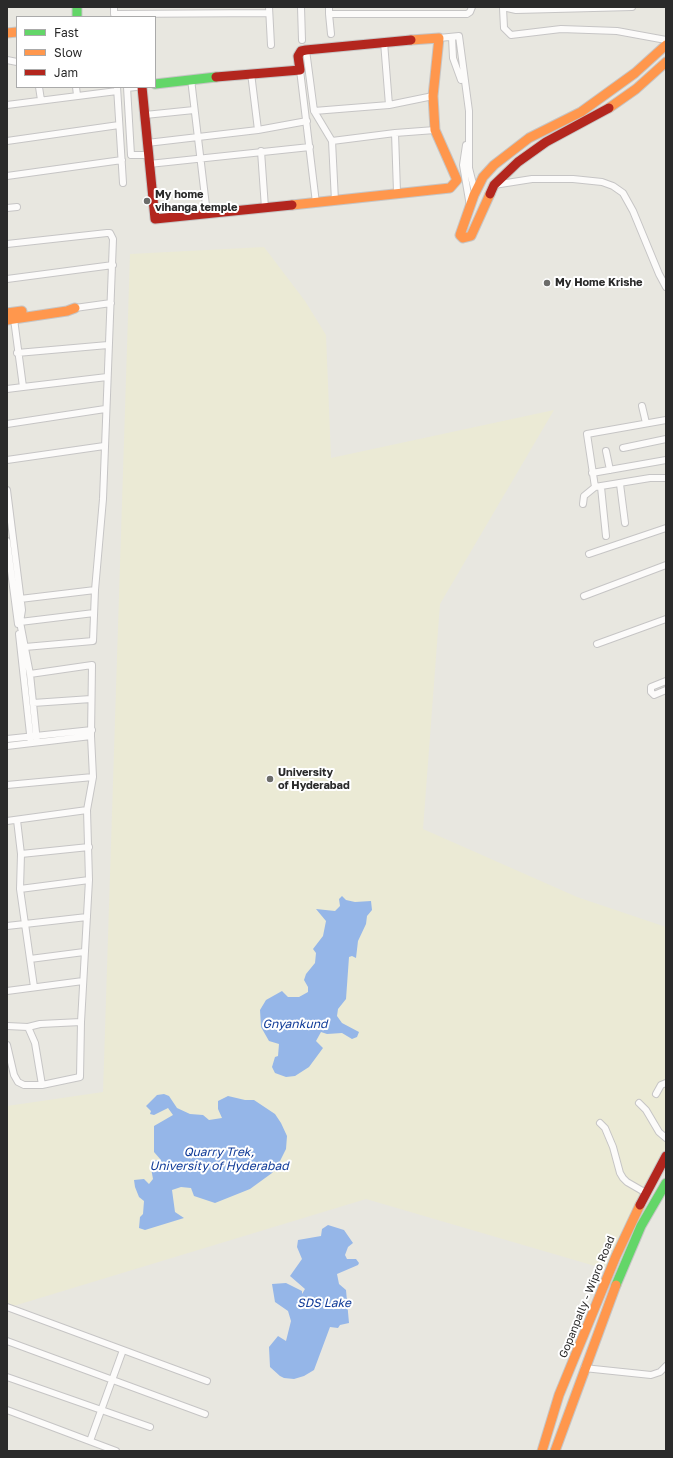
<!DOCTYPE html>
<html>
<head>
<meta charset="utf-8">
<style>
  body { margin:0 }
  #map { position:relative; width:673px; height:1458px; overflow:hidden; background:#e8e7e0; font-family:"Golos Text",sans-serif }
  canvas { display:block }
  .frame { position:absolute; inset:0; border:8px solid #2a2a2a; pointer-events:none }
  .legend { position:absolute; left:16px; top:16px; width:140px; height:72px; box-sizing:border-box; background:#fff; border:1px solid #aaa; margin:0; padding:5px 7px; list-style:none; font-size:12px; color:#2a2a2a }
  .legend li { display:flex; align-items:center; gap:8px; height:20px }
  .legend b { width:20px; border:1px solid #aaa }
</style>
</head>
<body>
<div id="map">
<canvas width="673" height="1458"></canvas>
<div class="frame"></div>
<ul class="legend">
<li><b style="height:5px;background:#63d668"></b>Fast</li>
<li><b style="height:5px;background:#ff974d"></b>Slow</li>
<li><b style="height:5px;background:#b3261e"></b>Jam</li>
</ul>
</div>
<script>
const ctx = document.querySelector('canvas').getContext('2d');
ctx.lineJoin = 'round';
function fill(path, color) { ctx.fillStyle = color; ctx.fill(path, 'evenodd'); }
const toPath = rows => new Path2D(rows.map(r => 'M' + r).join(''));
function stroke(path, color, width, dash) { ctx.strokeStyle = color; ctx.lineWidth = width; ctx.lineCap = dash ? 'butt' : 'round'; ctx.setLineDash(dash || []); ctx.stroke(path); }
function label(font, color, halo, rows, align = 'center') {
  ctx.font = font + ' "Golos Text",sans-serif'; ctx.lineWidth = 4; ctx.setLineDash([]); ctx.textBaseline = 'middle'; ctx.strokeStyle = halo; ctx.fillStyle = color; for (const [text, x, y, turn = 0] of rows) {
    ctx.save(); ctx.translate(x, y); ctx.rotate((+turn || 0) * Math.PI / 180); ctx.textAlign = isNaN(turn) ? turn : align; if (halo) ctx.strokeText(text, 0, 0); ctx.fillText(text, 0, 0); ctx.restore();
  }
}
const education = toPath([
  [264,247,305,301,326,335,331,458,554,410,440,604,423,829,577,897,666,927,666,1161,612,1271,366,1199,7,1308,7,1106,103,1092,130,254]
]);
const water = toPath([
  [342,896,346,900,355,902,371,901,372,910,367,916,366,924,358,941,356,958,352,956,349,957,346,999,338,1009,337,1016,342,1023,359,1032,357,1037,352,1039,342,1033,327,1034,321,1032,316,1041,323,1048,309,1067,295,1076,286,1077,275,1073,272,1067,275,1057,278,1056,279,1044,269,1041,261,1027,260,1010,266,1000,282,991,288,997,299,997,308,992,308,987,304,980,306,974,315,963,316,953,313,949,323,936,326,921,316,909,335,911,340,906,339,899],
  [164,1094,169,1096,177,1108,190,1114,203,1115,209,1120,222,1118,218,1109,218,1101,228,1096,245,1100,254,1100,275,1114,281,1123,287,1136,286,1149,278,1165,272,1173,250,1189,215,1203,194,1196,191,1188,181,1187,172,1190,175,1212,184,1218,145,1230,139,1228,140,1217,143,1214,144,1201,139,1197,135,1187,134,1180,144,1179,149,1184,153,1179,151,1168,154,1160,161,1160,154,1152,154,1126,173,1115,168,1108,154,1115,150,1114,151,1111,146,1106,157,1095],
  [328,1225,344,1230,353,1243,348,1247,345,1255,347,1259,356,1259,359,1263,358,1265,337,1274,339,1284,346,1290,349,1323,340,1325,338,1328,330,1327,314,1370,304,1376,294,1379,284,1378,280,1376,270,1367,269,1347,278,1336,286,1341,291,1321,288,1311,275,1302,272,1284,286,1283,302,1291,302,1294,305,1289,290,1276,302,1259,297,1247,298,1240,321,1236,322,1229]
]);
const street = toPath([
  [114,7,114,14,269,13],
  [269,7,271,45],
  [301,7,302,40],
  [329,7,329,14,467,14,470,12,472,7],
  [503,7,516,10,632,7],
  [503,8,504,28,511,35,561,29,617,31,666,40],
  [329,14,331,34],
  [452,37,453,58,461,80],
  [439,38,459,36,469,111,469,168,475,192],
  [384,42,389,105],
  [306,50,314,111,332,141,335,201],
  [7,60,17,62],
  [300,70,316,203],
  [251,73,258,130],
  [191,79,207,214],
  [39,87,41,100],
  [76,87,77,95],
  [117,87,123,183],
  [127,87,131,155,148,155],
  [127,88,136,87],
  [7,105,117,91],
  [314,111,389,105,433,96],
  [145,115,194,110],
  [395,133,397,192],
  [7,141,119,125],
  [332,141,395,133,435,130],
  [147,143,258,130,307,121],
  [466,145,463,165,470,206],
  [261,151,265,208],
  [149,164,310,147],
  [7,176,122,160],
  [494,185,532,179,573,179,602,182,613,186,623,193,633,211,659,274,666,287],
  [7,208,17,207],
  [7,244,107,233,110,233,113,239,103,499,95,590,93,641,25,647],
  [7,279,113,265],
  [75,308,111,303],
  [14,319,23,387,107,377],
  [17,353,108,345],
  [7,389,23,387],
  [642,406,646,423],
  [7,424,105,409],
  [623,448,666,439],
  [606,451,610,470],
  [7,460,104,446],
  [592,473,666,460],
  [620,484,625,523],
  [595,487,587,434,666,420],
  [601,487,606,536],
  [7,490,22,610,20,622,30,674,37,742],
  [583,504,584,496,595,487,650,478,666,478],
  [7,541,18,624],
  [589,554,666,528],
  [584,596,666,565],
  [20,599,95,590],
  [20,622,94,613],
  [19,634,31,743],
  [597,644,666,619],
  [666,681,651,687,651,692,654,695,666,690],
  [33,703,91,699],
  [7,739,92,730],
  [7,746,91,736],
  [7,785,93,777],
  [17,820,21,854,20,889,34,987],
  [7,821,87,810],
  [21,854,89,847],
  [20,889,89,880],
  [7,926,87,917],
  [30,959,84,952],
  [7,991,83,981],
  [7,1026,28,1027,40,1024,81,1022],
  [28,1027,35,1043,42,1085],
  [7,1045,14,1075,18,1082,24,1085,42,1085,80,1077,81,1022,89,880,87,810,93,777,91,736,92,665,30,674],
  [656,1094,661,1085,666,1083],
  [639,1103,646,1110,659,1132,666,1138],
  [600,1123,605,1128,613,1147,620,1173,623,1178,627,1182,646,1193],
  [7,1307,207,1381],
  [7,1341,205,1414],
  [584,1368,651,1375,660,1372,666,1366],
  [7,1377,150,1427],
  [7,1410,116,1451],
  [90,1441,123,1350]
]);
const fast = toPath([
  [77,7,77,17],
  [155,84,216,77],
  [616,1285,641,1226,666,1183]
]);
const slow = toPath([
  [7,33,17,32],
  [609,108,636,89,666,62],
  [490,194,471,236,463,238,460,235,474,195,483,177,494,165,529,138,581,112,635,73,666,45],
  [292,205,450,188,457,180,435,130,433,96,439,38,411,40],
  [7,313,22,311],
  [7,320,67,311,75,308],
  [542,1451,559,1395,616,1256,640,1205],
  [555,1451,616,1285]
]);
const jam = toPath([
  [216,77,300,70,298,56,301,51,306,50,411,40],
  [142,87,155,219,292,205],
  [490,194,494,185,518,162,546,142,609,108],
  [640,1205,666,1156]
]);
const markers = [
  [147,201,4,"#6c6c6a"],
  [547,283,4,"#6c6c6a"],
  [270,779,4,"#6c6c6a"]
];
const poiNames = [
  ["My home",155,195],
  ["vihanga temple",155,208],
  ["My Home Krishe",555,283],
  ["University",278,773],
  ["of Hyderabad",278,786]
];
const streetNames = [
  ["Gopanpally - Wipro Road",587,1297,-68]
];
const waterNames = [
  ["Gnyankund",295,1024],
  ["Quarry Trek,",219,1152],
  ["University of Hyderabad",219,1166],
  ["SDS Lake",324,1303]
];
fill(education, '#ebead5');
fill(water, '#95b6e8');
stroke(street, '#c6c5c5', 8);
stroke(fast, '#c6c5c5', 11);
stroke(slow, '#c6c5c5', 11);
stroke(jam, '#c6c5c5', 11);
stroke(street, '#fcfbfa', 6);
stroke(fast, '#63d668', 9);
stroke(slow, '#ff974d', 9);
stroke(jam, '#b3261e', 9);
for (const [x, y, r, color] of markers) { const dot = new Path2D(); dot.arc(x, y, r, 0, 2 * Math.PI); ctx.fillStyle = color; ctx.fill(dot); stroke(dot, '#fff', 1.5); }
label('bold 11px', '#2a2a2a', '#fff', poiNames, 'left');
label('11px', '#2a2a2a', '#fff', streetNames);
label('italic 12px', '#103b98', '#fff', waterNames);
</script>
</body>
</html>
